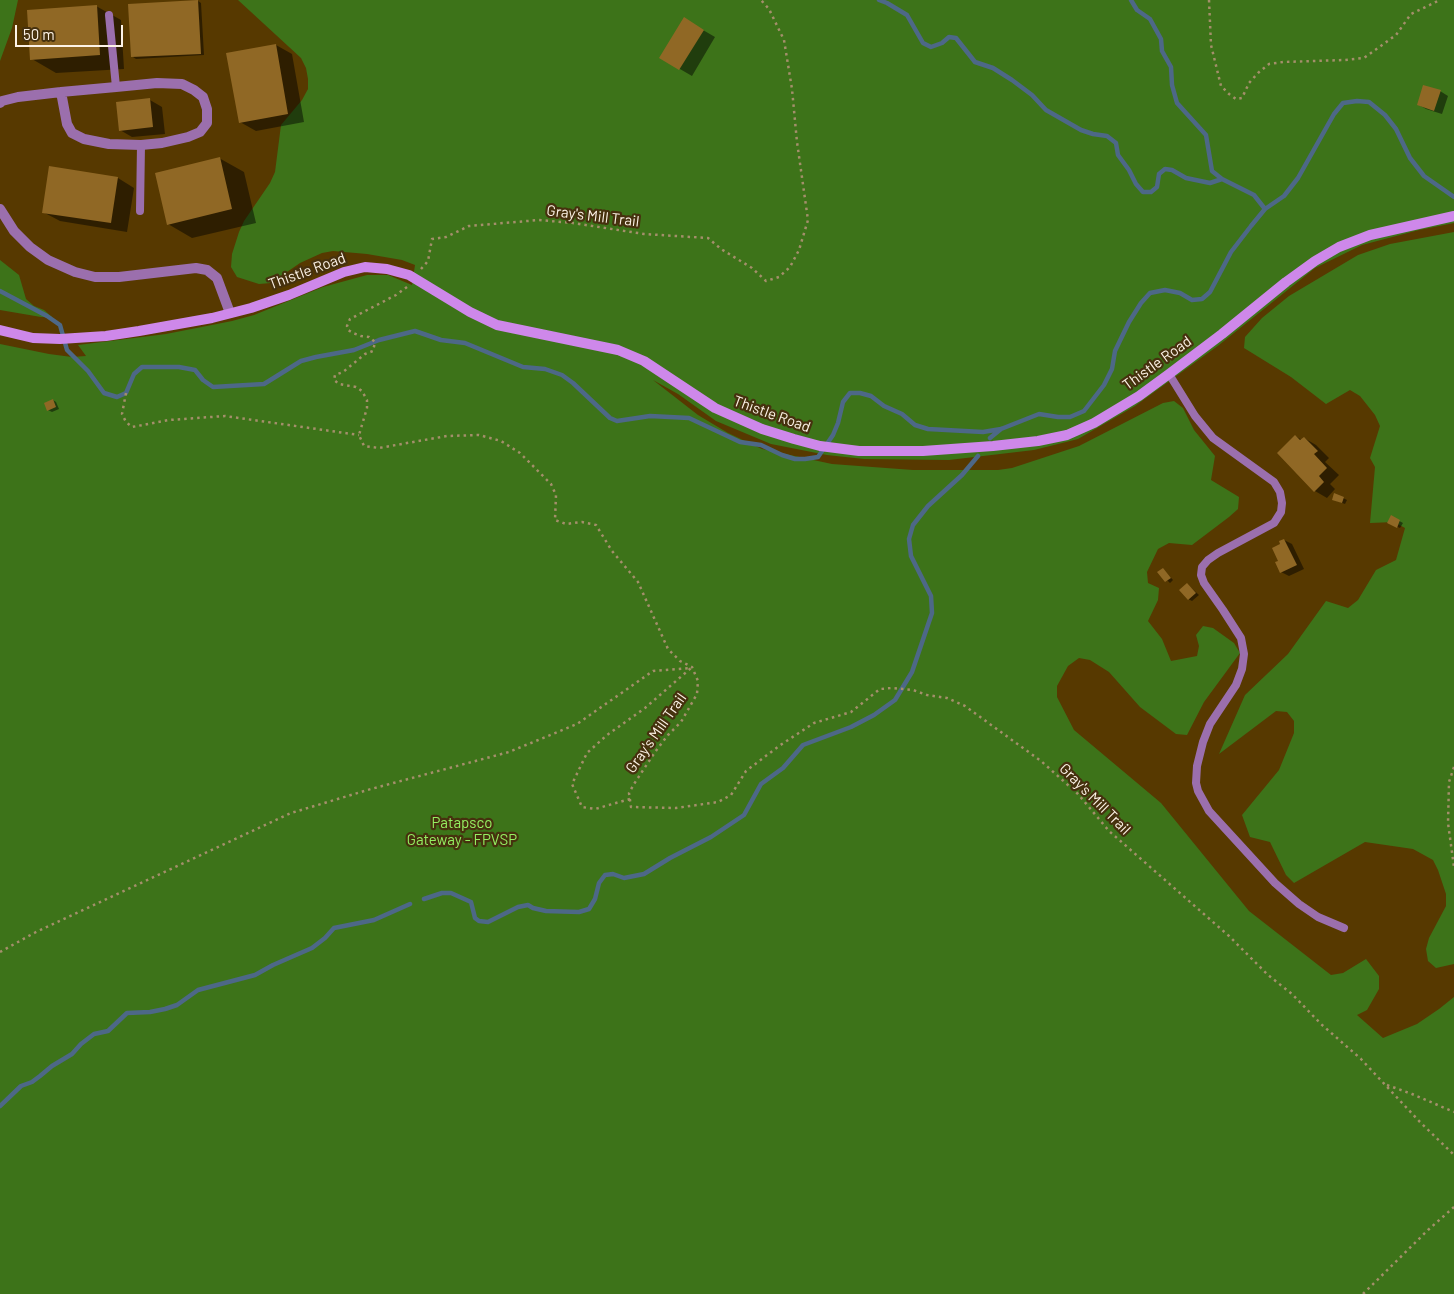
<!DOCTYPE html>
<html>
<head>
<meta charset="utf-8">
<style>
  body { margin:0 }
  #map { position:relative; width:1454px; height:1294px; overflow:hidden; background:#573900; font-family:Barlow,sans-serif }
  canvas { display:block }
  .scale { position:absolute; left:15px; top:25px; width:108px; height:22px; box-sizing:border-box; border:2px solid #fdf3e7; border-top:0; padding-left:6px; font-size:15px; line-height:18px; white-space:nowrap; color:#fdf3e7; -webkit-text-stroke:4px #46310e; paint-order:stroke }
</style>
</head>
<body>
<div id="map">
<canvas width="1454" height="1294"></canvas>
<div class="scale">50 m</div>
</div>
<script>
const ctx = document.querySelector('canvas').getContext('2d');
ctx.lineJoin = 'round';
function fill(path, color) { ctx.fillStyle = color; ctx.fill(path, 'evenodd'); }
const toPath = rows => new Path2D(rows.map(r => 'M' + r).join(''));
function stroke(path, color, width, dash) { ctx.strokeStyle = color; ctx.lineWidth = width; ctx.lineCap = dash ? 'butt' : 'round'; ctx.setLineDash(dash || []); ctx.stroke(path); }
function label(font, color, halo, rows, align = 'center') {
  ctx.font = font + ' Barlow,sans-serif'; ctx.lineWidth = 4.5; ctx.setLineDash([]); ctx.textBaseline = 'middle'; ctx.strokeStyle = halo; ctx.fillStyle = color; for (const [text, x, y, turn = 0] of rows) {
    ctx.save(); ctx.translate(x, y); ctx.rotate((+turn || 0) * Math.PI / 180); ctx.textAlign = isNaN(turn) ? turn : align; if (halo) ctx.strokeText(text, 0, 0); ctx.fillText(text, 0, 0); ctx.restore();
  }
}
const green = toPath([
  [0,0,18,0,12,28,0,61],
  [238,0,1454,0,1454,223,1419,230,1362,245,1315,268,1219,345,1135,406,1078,439,1034,450,949,460,864,459,827,455,771,444,716,421,678,394,653,380,698,415,728,433,762,449,832,464,913,470,998,470,1012,468,1079,446,1163,403,1174,401,1183,408,1194,430,1215,456,1211,480,1239,497,1238,509,1229,517,1192,545,1169,543,1158,549,1147,572,1148,583,1159,588,1158,600,1148,621,1162,639,1171,661,1197,656,1199,646,1196,635,1203,626,1213,628,1234,643,1240,653,1204,702,1187,735,1176,734,1140,707,1109,672,1090,660,1079,658,1068,666,1057,686,1057,697,1074,730,1161,803,1249,911,1331,975,1343,973,1366,959,1379,976,1379,989,1367,1010,1357,1015,1383,1038,1417,1024,1439,1009,1454,997,1454,1294,0,1294,0,344,49,354,72,357,86,356,78,345,166,334,232,321,254,315,323,287,367,275,388,275,412,285,415,265,402,260,367,254,333,251,322,253,300,263,271,283,259,284,237,277,231,267,232,254,239,232,244,221,270,183,275,172,281,125,302,100,308,89,308,79,306,68,301,58],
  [1454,232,1454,964,1436,968,1428,961,1426,949,1429,938,1446,906,1446,894,1438,870,1433,860,1413,849,1365,842,1294,883,1286,875,1270,842,1250,837,1242,815,1279,770,1294,733,1294,721,1287,712,1276,711,1219,754,1245,695,1288,654,1326,601,1348,608,1358,600,1376,570,1396,560,1405,528,1394,522,1370,523,1375,467,1370,458,1380,426,1375,415,1360,396,1350,390,1326,404,1291,377,1244,348,1245,337,1262,318,1289,296,1358,255,1390,244],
  [0,260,19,275,26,299,34,306,44,310,52,317,41,317,0,310]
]);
const shadow = toPath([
  [198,1,201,3,204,55,136,59,133,57],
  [96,6,121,20,124,69,56,73,32,59],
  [684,19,715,37,692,76,661,58],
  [276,45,292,54,304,122,256,131,240,122],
  [1440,91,1448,96,1442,114,1426,109,1419,105],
  [150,100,162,107,165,134,132,137,120,130],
  [219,158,244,172,256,223,192,238,168,224],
  [118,178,134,188,127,232,60,221,43,212],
  [53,400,56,402,59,409,52,412,48,410],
  [1295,436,1302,440,1304,438,1316,445,1329,458,1325,462,1339,475,1330,484,1335,489,1327,498,1315,491],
  [1343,498,1347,500,1345,504,1337,501],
  [1392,517,1403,523,1400,528,1389,523],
  [1284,540,1292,544,1304,569,1289,576,1281,572,1280,561],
  [1163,569,1173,580,1170,583,1159,572],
  [1187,584,1199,595,1192,601,1188,599]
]);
const stream = toPath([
  [879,0,887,3,907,15,923,43,931,47,942,43,949,37,956,38,975,62,993,68,1012,80,1032,95,1046,110,1081,130,1093,134,1107,136,1116,143,1118,155,1129,170,1136,184,1143,192,1151,192,1157,187,1159,174,1165,169,1172,170,1186,178,1210,183,1222,179],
  [1131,0,1137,10,1150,19,1161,39,1162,51,1171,67,1172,85,1177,103,1206,135,1212,171,1222,179,1254,195,1265,209],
  [0,291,47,316,60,325,67,350,88,371,104,393,117,397,126,393,134,374,142,367,179,367,195,370,203,380,213,387,264,384,301,361,316,357,354,350,379,340,415,331,441,340,465,343,523,367,545,369,562,375,573,383,610,418,617,421,650,416,689,418,740,442,761,445,782,455,795,459,805,459,818,457,833,435,838,423,843,402,850,393,860,393,871,396,884,406,902,414,915,425,928,429,983,432,1001,429,1039,414,1058,417,1070,417,1084,411,1104,385,1112,369,1115,351,1129,322,1141,303,1150,293,1165,290,1180,293,1192,300,1202,299,1210,292,1231,252,1251,226,1265,209,1284,196,1298,178,1334,114,1343,103,1357,101,1369,102,1385,115,1396,129,1410,158,1424,176,1454,197],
  [990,438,1001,429],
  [424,899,442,893,451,893,471,902,475,918,479,921,488,922,518,907,528,905,533,908,546,911,579,912,589,909,595,899,599,883,605,875,613,874,624,878,644,874,670,858,711,837,744,815,761,784,783,768,803,745,851,727,874,715,895,700,912,672,932,613,931,596,911,556,909,539,913,525,928,506,962,475,978,456],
  [0,1106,21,1086,32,1082,40,1076,52,1066,72,1054,81,1044,94,1034,108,1031,127,1013,150,1012,165,1009,177,1005,198,990,255,975,273,965,312,948,325,938,334,928,374,920,410,904]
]);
const building = toPath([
  [198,0,201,54,131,57,128,4],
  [97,5,100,55,30,60,27,10],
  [684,17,704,30,679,70,659,58],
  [276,44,288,114,239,123,226,53],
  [1423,85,1441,90,1434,111,1417,105],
  [150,98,153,127,119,131,116,102],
  [220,157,232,209,167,225,155,173],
  [49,166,118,177,111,223,42,213],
  [53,399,56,407,47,411,44,403],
  [1295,435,1300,440,1304,437,1318,451,1314,454,1327,468,1319,476,1324,482,1314,492,1277,453],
  [1334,493,1344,497,1342,503,1332,500],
  [1391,515,1400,520,1397,528,1387,523],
  [1284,539,1297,565,1280,573,1275,562,1278,561,1272,548,1280,544,1279,541],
  [1163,568,1171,578,1165,582,1157,572],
  [1187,583,1196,593,1188,600,1179,590]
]);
const path = toPath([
  [1209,0,1211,45,1221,86,1229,94,1236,99,1242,98,1249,83,1258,73,1269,64,1283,62,1345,60,1364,58,1396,35,1411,14,1440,0],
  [421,269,428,261,432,239,446,237,469,226,539,220,573,223,644,234,708,238,721,249,752,268,766,281,779,277,790,267,799,250,808,220,797,142,792,89,784,40,769,9,761,0],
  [407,287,396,295,350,319,347,326,348,330,353,333,361,336,369,337,375,342,373,351,365,354,343,372,335,375,334,380,339,384,356,387,362,391,367,400,367,408,359,435,364,446,379,448,447,436,479,435,501,441,520,453,551,484,556,495,555,520,566,524,582,522,596,525,612,551,638,582,668,649,680,661,692,667,698,681,697,694,681,722,668,735,655,752,634,784,629,793,631,807,676,808,718,802,731,795,746,771,779,746,814,723,851,712,880,689,892,688,913,690,927,695,947,698,965,706,1041,761,1078,794,1109,831,1229,936,1268,975,1292,994,1321,1024,1361,1059,1419,1121,1454,1155],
  [126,393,122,414,126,422,132,427,169,420,225,416,359,435],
  [1454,767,1449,782,1448,823,1454,867],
  [630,799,595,809,582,807,572,784,587,753,607,735,645,708,691,668],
  [0,952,36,932,291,813,371,789,509,752,577,724,653,671,691,668],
  [1387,1085,1412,1094,1454,1112],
  [1363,1294,1428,1230,1454,1207]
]);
const lane = toPath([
  [109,15,116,87],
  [140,211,141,145],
  [1169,374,1195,416,1213,438,1274,482,1280,492,1282,503,1281,512,1274,523,1218,553,1208,560,1202,567,1201,575,1204,583,1223,610,1241,638,1244,654,1242,669,1236,685,1210,724,1203,742,1197,766,1196,783,1198,791,1209,811,1275,883,1299,904,1318,917,1344,928]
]);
const street = toPath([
  [0,103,2,101,18,97,61,92,116,87,157,83,182,84,194,90,203,97,207,109,207,123,200,132,188,137,162,143,141,145,109,144,84,139,72,133,67,124,61,92],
  [0,209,14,231,30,247,48,260,75,272,95,277,119,277,196,268,207,270,217,278,230,313]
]);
const secondary = toPath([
  [0,330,33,338,60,339,106,336,139,331,212,318,251,308,289,295,344,272,365,267,387,269,409,275,470,312,497,325,618,350,644,361,715,408,762,429,794,439,820,446,859,451,923,451,993,446,1038,441,1067,435,1094,423,1139,396,1169,374,1222,334,1286,282,1315,261,1339,247,1370,235,1454,216]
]);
const streetNames = [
  ["Gray's Mill Trail",593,216,7],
  ["Thistle Road",307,271,-20],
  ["Thistle Road",1157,363,-36],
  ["Thistle Road",772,414,20],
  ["Gray's Mill Trail",656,733,-55],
  ["Gray's Mill Trail",1095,799,45]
];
const parkNames = [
  ["Patapsco",462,823],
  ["Gateway - FPVSP",462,840]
];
fill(green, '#3d7319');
fill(shadow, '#0007');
stroke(stream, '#4d6887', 4.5);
fill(building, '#906825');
stroke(path, '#a48f6b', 2.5, [2.5, 4]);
stroke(lane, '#9b6fad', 8);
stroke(street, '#9b6fad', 10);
stroke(secondary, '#ce88ea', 10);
label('15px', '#fdf3e7', '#46310e', streetNames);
label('15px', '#95f062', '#46310e', parkNames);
</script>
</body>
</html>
